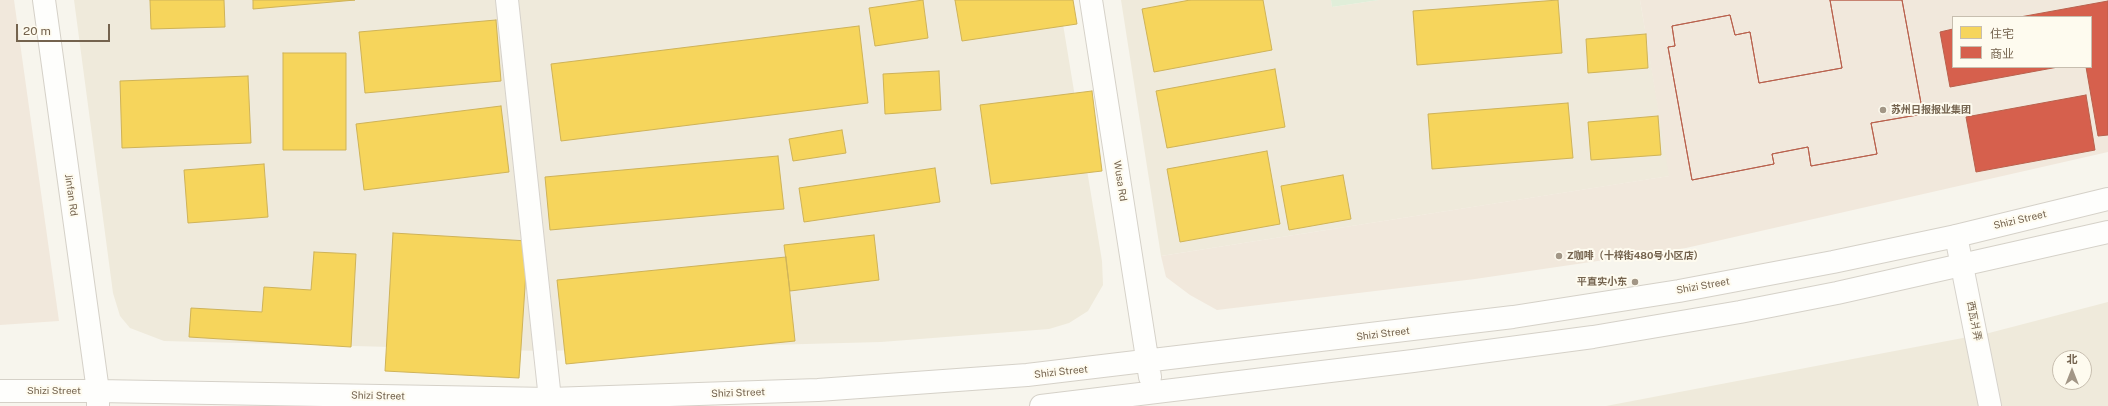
<!DOCTYPE html>
<html>
<head>
<meta charset="utf-8">
<style>
  body { margin:0 }
  #map { position:relative; width:2108px; height:406px; overflow:hidden; background:#f7f5ed; font-family:"Public Sans","Noto Sans SC",sans-serif }
  canvas { display:block }
  .legend { position:absolute; left:1952px; top:16px; width:140px; height:52px; box-sizing:border-box; background:#fefbef; border:1px solid #c7beaf; margin:0; padding:5px 7px; list-style:none; font-size:12px; color:#74634e }
  .legend li { display:flex; align-items:center; gap:8px; height:20px }
  .legend b { width:20px; border:1px solid #c7beaf }
  .north { position:absolute; left:2052px; top:350px; width:40px; height:40px; box-sizing:border-box; background:#fefbef; border:1px solid #c7beaf; border-radius:50%; rotate:0deg; font-size:11px; font-weight:700; line-height:16px; text-align:center; color:#74634e }
  .north::after { content:''; display:block; margin:auto; width:14px; height:18px; background:#a29686; clip-path:polygon(50% 0,100% 100%,50% 72%,0 100%) }
  .scale { position:absolute; left:16px; top:24px; width:94px; height:18px; box-sizing:border-box; border:2px solid #74634e; border-top:0; padding-left:5px; font-size:12px; line-height:14px; white-space:nowrap; color:#74634e; -webkit-text-stroke:3px #fefbef; paint-order:stroke }
</style>
</head>
<body>
<div id="map">
<canvas width="2108" height="406"></canvas>
<ul class="legend">
<li><b style="height:11px;background:#f6d55c"></b>住宅</li>
<li><b style="height:11px;background:#d6604d"></b>商业</li>
</ul>
<div class="north">北</div>
<div class="scale">20 m</div>
</div>
<script>
const ctx = document.querySelector('canvas').getContext('2d');
ctx.lineJoin = 'round';
function fill(path, color) { ctx.fillStyle = color; ctx.fill(path, 'evenodd'); }
const toPath = rows => new Path2D(rows.map(r => 'M' + r).join(''));
function stroke(path, color, width, dash) { ctx.strokeStyle = color; ctx.lineWidth = width; ctx.lineCap = dash ? 'butt' : 'round'; ctx.setLineDash(dash || []); ctx.stroke(path); }
function label(font, color, halo, rows, align = 'center') {
  ctx.font = font + ' "Public Sans","Noto Sans SC",sans-serif'; ctx.lineWidth = 4; ctx.setLineDash([]); ctx.textBaseline = 'middle'; ctx.strokeStyle = halo; ctx.fillStyle = color; for (const [text, x, y, turn = 0] of rows) {
    ctx.save(); ctx.translate(x, y); ctx.rotate((+turn || 0) * Math.PI / 180); ctx.textAlign = isNaN(turn) ? turn : align; if (halo) ctx.strokeText(text, 0, 0); ctx.fillText(text, 0, 0); ctx.restore();
  }
}
const residential = toPath([
  [74,0,1059,0,1102,261,1103,285,1088,311,1069,323,1049,329,881,342,543,351,164,341,130,328,120,316,113,293],
  [1121,0,1331,0,1332,7,1379,0,1640,0,1670,176,1161,256],
  [2108,302,2108,406,1606,406,1989,333],
  [2060,358,2084,358,2084,382,2060,382]
]);
const commercial = toPath([
  [0,0,14,0,59,321,0,325],
  [1640,0,2108,0,2108,152,1686,248,1475,279,1217,310,1190,295,1166,277,1161,256,1669,176],
  [1953,17,2091,17,2091,67,1953,67]
]);
const green = toPath([
  [1331,0,1379,0,1332,7]
]);
const homes = toPath([
  [150,0,224,0,225,27,151,29,150,0],
  [253,0,355,0,253,9,253,0],
  [923,0,928,38,875,46,869,8,923,0],
  [955,0,1073,0,1077,24,962,41,955,0],
  [1190,0,1263,0,1272,50,1154,72,1142,9,1190,0],
  [1558,0,1562,53,1417,65,1413,11,1558,0],
  [496,20,501,81,365,93,359,32,496,20],
  [859,26,868,103,561,141,551,64,859,26],
  [1646,34,1648,68,1588,73,1586,39,1646,34],
  [283,53,346,53,346,150,283,150,283,53],
  [1275,69,1285,127,1167,148,1156,91,1275,69],
  [939,71,941,110,885,114,883,74,939,71],
  [248,76,251,143,122,148,120,81,248,76],
  [1092,91,1102,171,991,184,980,105,1092,91],
  [1568,103,1573,158,1432,169,1428,114,1568,103],
  [501,106,509,172,364,190,356,124,501,106],
  [1658,116,1661,155,1591,160,1588,122,1658,116],
  [842,130,846,153,793,161,789,139,842,130],
  [1267,151,1280,224,1180,242,1167,169,1267,151],
  [778,156,784,209,550,230,545,177,778,156],
  [264,164,268,217,188,223,184,170,264,164],
  [935,168,940,202,804,222,799,188,935,168],
  [1343,175,1351,219,1289,230,1281,186,1343,175],
  [393,233,528,241,519,378,385,371,393,233],
  [874,235,879,280,790,291,784,245,874,235],
  [314,252,356,254,351,347,189,337,191,308,262,312,264,287,311,290,314,252],
  [786,257,795,341,566,364,557,280,786,257]
]);
const shops = toPath([
  [1830,0,1902,0,1923,114,1871,123,1877,154,1811,166,1808,147,1772,154,1774,164,1692,180,1668,47,1675,46,1672,26,1730,15,1735,35,1750,32,1759,83,1842,68,1830,0],
  [1830,0,1902,0,1923,114,1871,123,1877,154,1811,166,1808,147,1772,154,1774,164,1692,180,1668,47,1675,46,1672,26,1730,15,1735,35,1750,32,1759,83,1842,68,1830,0],
  [2108,1,2108,135,2098,136,2086,67,2091,67,2091,17,2020,17,2108,1],
  [1953,29,1953,67,2058,67,1950,87,1940,32,1953,29],
  [2086,95,2095,150,1976,172,1966,117,2086,95]
]);
const street = toPath([
  [507,0,550,399],
  [1956,236,1990,406]
]);
const secondary = toPath([
  [44,0,98,391,98,405],
  [1091,0,1150,377],
  [0,391,98,391,550,399,818,390,1027,375,1513,317,1679,291,1833,262,1956,236,2108,199],
  [1041,406,1413,361,1593,337,1740,312,1837,293,2108,232]
]);
const markers = [
  [1883,110,4,"#a29686"],
  [1559,256,4,"#a29686"],
  [1635,282,4,"#a29686"]
];
const poiNames = [
  ["苏州日报报业集团",1891,110],
  ["Z咖啡（十梓街480号小区店）",1567,256],
  ["平直实小东",1627,282,"right"]
];
const streetNames = [
  ["Wusa Rd",1120,181,81],
  ["Jinfan Rd",71,195,82],
  ["Shizi Street",2020,220,-13],
  ["Shizi Street",1703,286,-10],
  ["西瓦爿弄",1974,321,79],
  ["Shizi Street",1383,334,-7],
  ["Shizi Street",1061,372,-6],
  ["Shizi Street",54,391],
  ["Shizi Street",738,393,-2],
  ["Shizi Street",378,396,1]
];
fill(residential, '#efeadb');
fill(commercial, '#f1e8dc');
fill(green, '#e0eed9');
fill(homes, '#f6d55c');
stroke(homes, '#cfb358', 1);
fill(shops, '#d6604d');
stroke(shops, '#b9614d', 1);
stroke(street, '#d6d2cb', 24);
stroke(secondary, '#d5d1c8', 24);
stroke(street, '#fefefc', 22);
stroke(secondary, '#fefefc', 22);
for (const [x, y, r, color] of markers) { const dot = new Path2D(); dot.arc(x, y, r, 0, 2 * Math.PI); ctx.fillStyle = color; ctx.fill(dot); stroke(dot, '#fefbef', 1.5); }
label('bold 10px', '#74634e', '#fefbef', poiNames, 'left');
label('10px', '#74634e', '#fefbef', streetNames);
</script>
</body>
</html>
